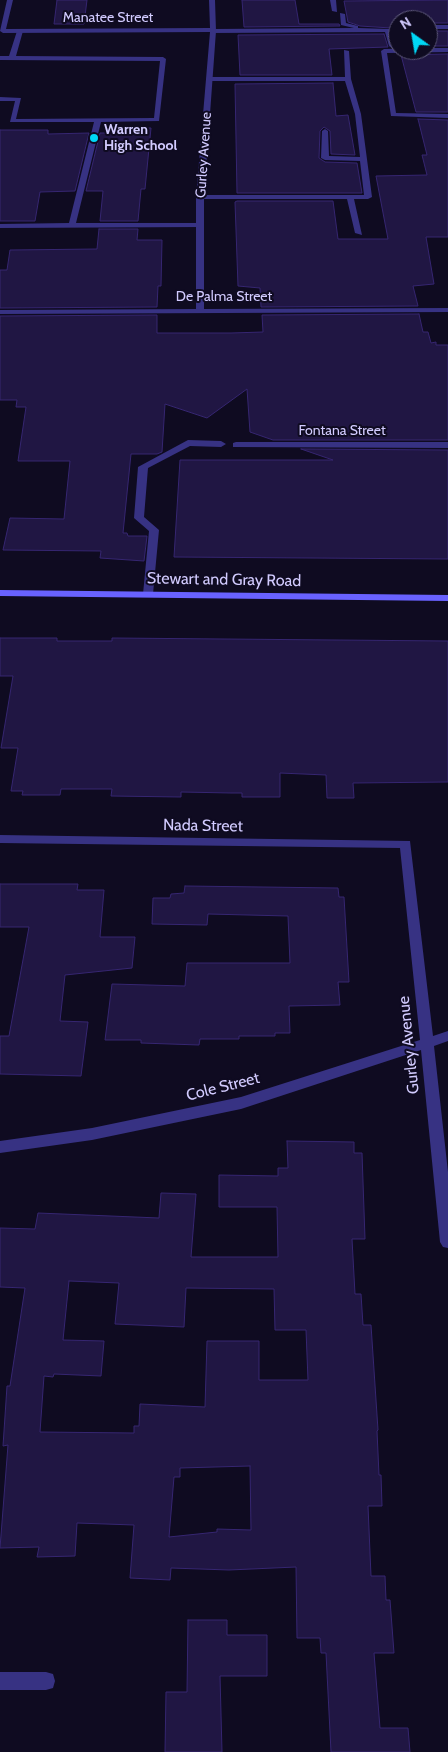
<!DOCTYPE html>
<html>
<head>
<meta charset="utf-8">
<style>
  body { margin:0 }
  #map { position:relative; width:448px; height:1752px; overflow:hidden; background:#0f0b21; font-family:Cabin,sans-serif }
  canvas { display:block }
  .north { position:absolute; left:388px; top:10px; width:50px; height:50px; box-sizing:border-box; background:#0f0b21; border:1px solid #5d587a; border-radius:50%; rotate:328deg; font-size:14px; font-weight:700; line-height:20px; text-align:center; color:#d2cbff }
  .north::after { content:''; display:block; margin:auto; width:18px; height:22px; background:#00d8f6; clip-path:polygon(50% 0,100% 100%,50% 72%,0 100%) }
</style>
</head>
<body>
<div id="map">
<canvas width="448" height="1752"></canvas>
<div class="north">N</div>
</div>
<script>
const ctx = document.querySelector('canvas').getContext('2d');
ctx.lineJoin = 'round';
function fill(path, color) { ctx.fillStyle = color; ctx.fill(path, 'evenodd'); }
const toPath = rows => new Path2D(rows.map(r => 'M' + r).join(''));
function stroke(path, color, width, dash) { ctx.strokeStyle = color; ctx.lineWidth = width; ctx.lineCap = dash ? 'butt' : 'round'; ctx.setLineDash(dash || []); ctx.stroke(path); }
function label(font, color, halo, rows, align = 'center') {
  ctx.font = font + ' Cabin,sans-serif'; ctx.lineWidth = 4; ctx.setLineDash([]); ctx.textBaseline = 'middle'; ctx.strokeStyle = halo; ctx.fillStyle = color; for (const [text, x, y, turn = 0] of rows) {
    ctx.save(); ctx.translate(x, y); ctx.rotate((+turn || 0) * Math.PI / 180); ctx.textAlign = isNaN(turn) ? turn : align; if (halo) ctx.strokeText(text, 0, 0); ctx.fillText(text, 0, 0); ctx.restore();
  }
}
const building = toPath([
  [57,0,87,0,84,24,54,24,57,0],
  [242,0,295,0,299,24,339,24,340,26,244,27,242,0],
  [448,0,448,23,428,23,428,20,398,20,398,47,397,47,391,28,360,26,348,22,344,1,448,0],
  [428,31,448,31,448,46,428,46,428,31],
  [384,34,388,47,329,49,332,75,240,75,238,35,384,34],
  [448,54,448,112,416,112,401,55,448,54],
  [333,83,336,116,348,115,355,155,331,154,330,131,324,127,320,131,319,158,325,162,357,163,362,193,237,193,235,84,333,83],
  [418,119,448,120,448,237,426,237,434,284,413,286,418,306,261,307,260,288,238,286,235,202,237,201,333,201,338,239,388,239,376,176,427,175,422,155,427,155,418,119],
  [116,128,151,128,145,189,141,189,138,221,100,221,103,191,86,191,100,133,115,133,116,128],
  [0,130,48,130,48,134,89,133,75,191,40,192,35,221,0,221,0,130],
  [99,229,138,229,137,240,162,240,161,286,158,286,157,307,0,308,0,270,7,270,10,250,97,249,99,229],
  [419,314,423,332,428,332,431,343,436,342,436,345,448,345,448,440,273,440,250,432,247,389,207,418,165,404,162,452,157,454,131,454,123,533,127,533,128,536,147,536,144,561,100,558,101,551,3,550,10,518,64,519,70,461,18,461,26,407,16,407,17,400,0,400,0,316,157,315,157,333,231,333,263,332,262,315,419,314],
  [301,449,448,450,448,559,174,557,180,460,333,460,301,449],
  [0,638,57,638,57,641,112,641,112,638,448,641,448,782,353,783,354,798,327,798,326,775,280,773,280,797,242,797,242,793,231,793,181,792,181,797,111,796,112,789,61,789,60,795,22,795,23,791,11,791,18,748,1,748,13,676,0,676,0,638],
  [0,884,78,884,77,890,104,890,100,937,135,937,132,968,65,975,60,1021,88,1022,81,1076,0,1074,0,1036,9,1036,29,927,0,927,0,884],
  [185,886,338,888,339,897,344,897,349,982,338,982,340,1005,289,1006,290,1033,275,1033,275,1036,239,1036,239,1039,200,1039,199,1045,141,1043,141,1040,105,1040,112,984,185,986,187,963,290,963,288,916,208,914,207,925,152,924,153,898,170,898,171,894,184,893,185,886],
  [287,1141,354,1142,354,1153,362,1153,365,1239,352,1239,355,1294,361,1294,363,1325,371,1325,378,1430,377,1431,379,1475,381,1475,382,1506,368,1506,371,1576,385,1576,386,1600,390,1600,394,1653,374,1653,380,1728,408,1728,410,1752,331,1752,326,1653,321,1653,320,1638,297,1638,296,1567,229,1570,171,1568,170,1580,130,1578,134,1525,77,1523,75,1556,37,1557,39,1547,0,1548,8,1445,3,1446,7,1386,10,1386,25,1288,0,1287,0,1228,35,1229,38,1213,159,1218,161,1193,196,1194,191,1257,278,1257,277,1207,219,1207,219,1175,278,1176,278,1168,288,1168,287,1141],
  [69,1281,119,1283,115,1324,184,1327,186,1288,274,1289,275,1330,306,1330,308,1380,259,1380,259,1341,207,1341,205,1407,140,1404,139,1426,134,1426,134,1433,40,1432,44,1376,53,1377,54,1374,101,1376,104,1341,63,1340,69,1281],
  [250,1466,251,1530,217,1529,217,1532,169,1537,174,1477,180,1477,180,1468,250,1466],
  [188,1620,227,1620,227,1635,267,1635,267,1676,220,1676,222,1752,165,1752,166,1692,187,1692,188,1620]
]);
const lane = toPath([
  [330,0,336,0,337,12,332,11,330,0],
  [340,13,345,14,346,23,358,26,358,28,390,29,395,46,392,48,389,46,385,32,213,33,210,31,213,29,354,28,341,25,340,13],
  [428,25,448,25,448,29,428,29,428,25],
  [20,29,23,31,16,56,163,57,166,59,159,121,101,122,76,223,200,223,204,225,203,227,0,228,0,224,69,223,94,122,10,122,15,101,0,101,0,97,21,98,16,119,154,118,160,61,0,60,0,56,9,56,17,31,20,29],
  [428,48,448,48,448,52,387,53,396,113,448,114,448,118,391,116,381,51,384,49,428,48],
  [344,50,349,51,351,79,361,114,372,197,368,199,354,199,362,235,355,233,347,199,197,199,197,195,364,195,360,161,325,160,321,158,322,131,325,129,328,131,329,156,360,157,355,114,345,81,209,81,206,79,209,77,345,77,344,50],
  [188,440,221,441,226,444,221,447,190,446,148,468,144,517,159,530,153,594,152,596,144,596,143,594,149,531,134,518,138,467,188,440]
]);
const street = toPath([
  [7,0,13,0,6,29,210,28,209,0,215,0,216,31,204,197,204,309,448,308,448,312,0,314,0,310,196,309,196,197,210,32,3,33,0,31,7,0],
  [236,442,448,442,448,448,233,447,233,443,236,442],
  [0,835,410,841,433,1036,448,1031,448,1041,434,1046,448,1172,448,1248,443,1247,440,1242,421,1050,241,1109,92,1140,0,1153,0,1141,92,1128,241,1097,420,1040,400,848,0,843,0,835],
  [0,1672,46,1672,53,1674,55,1681,53,1688,46,1690,0,1690,0,1672]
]);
const secondary = toPath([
  [0,590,448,595,448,601,0,596,0,590]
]);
const markers = [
  [94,138,5,"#00d8f6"]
];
const farStreetnames = [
  ["Manatee Street",108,18],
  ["Gurley Avenue",204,155,-86],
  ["De Palma Street",224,297],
  ["Fontana Street",342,431]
];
const farPoinames = [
  ["Warren",104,130],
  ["High School",104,146]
];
const streetNames = [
  ["Stewart and Gray Road",224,580,1],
  ["Nada Street",203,826,1],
  ["Gurley Avenue",409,1045,-96],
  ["Cole Street",223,1087,-14]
];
fill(building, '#201643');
stroke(building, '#362671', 1);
fill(lane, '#373283');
fill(street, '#373283');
fill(secondary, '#6962ff');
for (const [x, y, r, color] of markers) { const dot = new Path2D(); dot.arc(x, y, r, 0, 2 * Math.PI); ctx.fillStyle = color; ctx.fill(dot); stroke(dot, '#0f0b21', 2); }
label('14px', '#d2cbff', '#0f0b21', farStreetnames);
label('bold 14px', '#d2cbff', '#0f0b21', farPoinames, 'left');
label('16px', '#d2cbff', '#0f0b21', streetNames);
</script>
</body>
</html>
